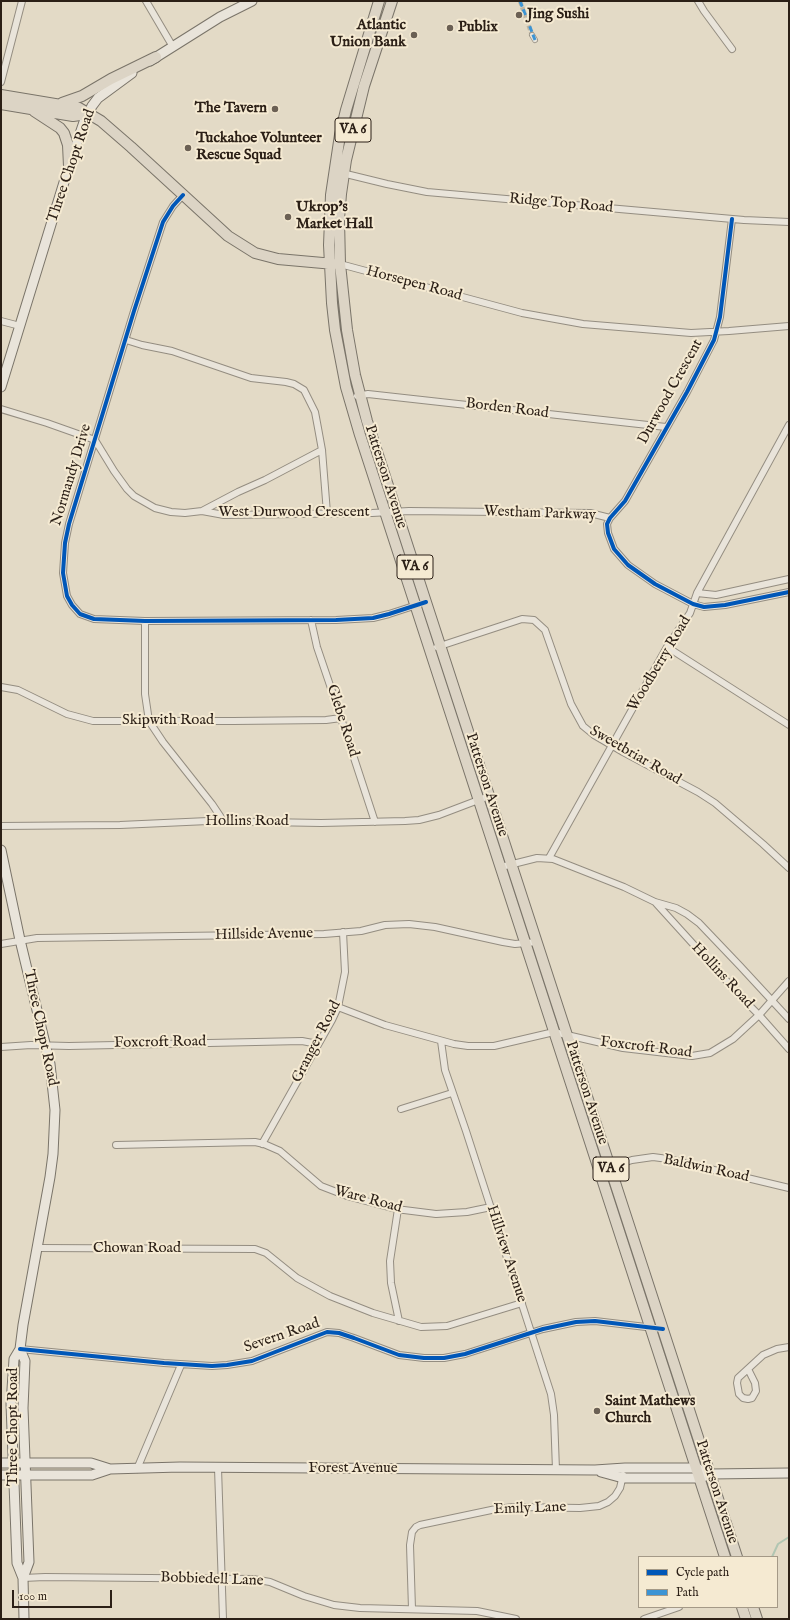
<!DOCTYPE html>
<html>
<head>
<meta charset="utf-8">
<style>
  body { margin:0 }
  #map { position:relative; width:790px; height:1620px; overflow:hidden; background:#e3dac6; font-family:"IM FELL English",serif }
  canvas { display:block }
  .frame { position:absolute; inset:0; border:2px solid #2b1f16; pointer-events:none }
  .legend { position:absolute; left:638px; top:1556px; width:140px; height:52px; box-sizing:border-box; background:#f5ead2; border:1px solid #a49987; margin:0; padding:5px 7px; list-style:none; font-size:12px; color:#2b1f16 }
  .legend li { display:flex; align-items:center; gap:8px; height:20px }
  .legend b { width:20px; border:1px solid #a49987 }
  .scale { position:absolute; left:12px; top:1590px; width:100px; height:18px; box-sizing:border-box; border:2px solid #2b1f16; border-top:0; padding-left:5px; font-size:12px; line-height:14px; white-space:nowrap; color:#2b1f16; -webkit-text-stroke:3px #f5ead2; paint-order:stroke }
</style>
</head>
<body>
<div id="map">
<canvas width="790" height="1620"></canvas>
<div class="frame"></div>
<ul class="legend">
<li><b style="height:5px;background:#0057b8"></b>Cycle path</li>
<li><b style="height:5px;background:#3c94d4"></b>Path</li>
</ul>
<div class="scale">100 m</div>
</div>
<script>
const ctx = document.querySelector('canvas').getContext('2d');
ctx.lineJoin = 'round';
const toPath = rows => new Path2D(rows.map(r => 'M' + r).join(''));
function stroke(path, color, width, dash) { ctx.strokeStyle = color; ctx.lineWidth = width; ctx.lineCap = dash ? 'butt' : 'round'; ctx.setLineDash(dash || []); ctx.stroke(path); }
function label(font, color, halo, rows, align = 'center') {
  ctx.font = font + ' "IM FELL English",serif'; ctx.lineWidth = 4; ctx.setLineDash([]); ctx.textBaseline = 'middle'; ctx.strokeStyle = halo; ctx.fillStyle = color; for (const [text, x, y, turn = 0] of rows) {
    ctx.save(); ctx.translate(x, y); ctx.rotate((+turn || 0) * Math.PI / 180); ctx.textAlign = isNaN(turn) ? turn : align; if (halo) ctx.strokeText(text, 0, 0); ctx.fillText(text, 0, 0); ctx.restore();
  }
}
const stream = toPath([
  [772,1557,778,1544,789,1537]
]);
const pedestrianTunnel = toPath([
  [520,1,532,35]
]);
const pedestrian = toPath([
  [532,35,535,40]
]);
const minor = toPath([
  [146,1,173,47],
  [698,1,704,11,732,49],
  [1,82,22,1],
  [342,173,387,184,427,192,744,220,789,222],
  [183,195,173,206,163,222,134,311,69,524,65,543,63,573,67,596,72,605,80,614,94,619,145,621,336,620,373,618,389,614,426,602],
  [732,219,720,317,714,340,687,392,625,501,610,518,607,524,608,533,614,549,628,565,655,584,693,604,704,607,725,605,789,592],
  [340,264,522,313,583,324,691,333,729,331,789,326],
  [1,321,20,326],
  [126,340,142,345,172,351,251,378,286,382,294,384,304,390,315,412,318,428,322,450,327,513],
  [357,396,368,394,440,402,666,427],
  [1,409,47,423,95,440,114,471,127,489,134,496,155,508,171,512,185,513,202,511,238,492,265,480,322,450],
  [202,511,224,515,372,513,409,511,590,513,610,518],
  [697,593,716,595,789,579],
  [311,620,317,647,336,703,375,822],
  [145,621,145,694,149,721,163,742,212,804,224,822],
  [437,647,522,619,534,620,545,630,571,704,583,726,594,735,623,752,698,792,715,803,763,844,789,868],
  [667,647,789,725],
  [1,687,18,690,67,714,93,721,233,721,326,720,341,718],
  [1,826,120,825,208,821,321,823,405,821,419,820,439,815,489,796],
  [549,858,667,647,690,613,697,593,789,425],
  [501,867,537,858,553,859,624,887,655,902,676,908,687,914,699,923,740,966,789,1019],
  [655,902,743,999,759,1015,789,1049],
  [1,944,37,938,324,934,361,931,385,925,409,924,435,927,503,942,515,944,537,942],
  [338,1007,385,1025,454,1044,468,1046,494,1046,554,1032,623,1048,692,1056,710,1053,733,1039,759,1015,789,981],
  [441,1041,445,1070,466,1131,551,1394,554,1415,556,1470],
  [1,1047,31,1045,69,1046,302,1041,318,1044],
  [401,1109,452,1093],
  [262,1144,332,1020,338,1007,345,972,343,932],
  [116,1145,255,1142,264,1144,280,1151,321,1186,347,1196,396,1209,436,1214,467,1212,491,1207],
  [599,1171,632,1160,653,1157,668,1159,789,1188],
  [398,1209,390,1261,391,1283,399,1321],
  [38,1248,255,1249,266,1253,297,1278,330,1296,373,1313,421,1327,447,1326,522,1303],
  [20,1349,164,1363,212,1366,227,1365,252,1361,327,1332,339,1333,354,1338,399,1355,424,1358,444,1358,465,1354,543,1329,576,1322,595,1321,663,1329],
  [748,1369,755,1383,756,1391,752,1398,748,1399,743,1398,739,1394,737,1383,738,1378,763,1355,777,1349,789,1347],
  [218,1468,223,1619],
  [137,1469,181,1365],
  [23,1578,45,1577,253,1579,270,1582,304,1596,334,1605,360,1608,477,1611,516,1619],
  [412,1609,410,1545,412,1532,416,1527,420,1525,496,1509,514,1507,580,1508,599,1506,608,1502,615,1496,620,1488,623,1475],
  [644,1619,679,1607]
]);
const secondary = toPath([
  [150,61,220,17,252,1],
  [1,387,69,166,84,122,92,106,98,98,132,73],
  [1,850,20,940,50,1064,55,1110,53,1154,50,1177,23,1325,20,1349,25,1361,23,1408,29,1562,23,1578,24,1619],
  [20,1349,14,1359,11,1404,17,1563,23,1578],
  [1,1463,91,1463,110,1469,180,1467,595,1470,625,1468,696,1468,710,1474],
  [601,1472,623,1478,700,1478,710,1474,789,1473],
  [1,1475,92,1475,110,1469]
]);
const primary = toPath([
  [379,1,346,110,340,135,331,195,329,245,332,303,335,330,346,387,360,435,725,1557],
  [392,1,364,86,346,160,341,194,339,219,340,264,347,330,355,375,367,421,737,1557],
  [1,95,79,108,101,121,131,147,228,236,255,253,278,259,334,264],
  [62,103,82,96,111,79,156,57],
  [1,104,73,116,87,114],
  [34,111,60,128,64,133,68,145,69,166],
  [742,1607,746,1619],
  [753,1607,757,1619]
]);
const quiet = toPath([
  [520,1,535,40]
]);
const cycleway = toPath([
  [183,195,173,206,163,222,134,311,69,524,65,543,63,573,67,596,72,605,80,614,94,619,145,621,336,620,373,618,389,614,426,602],
  [732,219,720,317,714,340,687,392,625,501,610,518,607,524,608,533,614,549,628,565,655,584,693,604,704,607,725,605,789,592],
  [20,1349,164,1363,212,1366,227,1365,252,1361,327,1332,339,1333,354,1338,399,1355,424,1358,444,1358,465,1354,543,1329,576,1322,595,1321,663,1329]
]);
const markers = [
  [519,15,4,"#6b6054"],
  [450,28,4,"#6b6054"],
  [414,35,4,"#6b6054"],
  [275,109,4,"#6b6054"],
  [188,148,4,"#6b6054"],
  [288,217,4,"#6b6054"],
  [597,1411,4,"#6b6054"]
];
const shields = [
  [353,130,36],
  [415,567,36],
  [611,1169,36]
];
const shieldNames = [
  ["VA 6",353,130],
  ["VA 6",415,567],
  ["VA 6",611,1169]
];
const poiNames = [
  ["Jing Sushi",527,15],
  ["Atlantic",406,26,"right"],
  ["Union Bank",406,43,"right"],
  ["Publix",458,28],
  ["The Tavern",267,109,"right"],
  ["Tuckahoe Volunteer",196,139],
  ["Rescue Squad",196,156],
  ["Ukrop's",296,208],
  ["Market Hall",296,225],
  ["Saint Mathews",605,1402],
  ["Church",605,1419]
];
const streetNames = [
  ["Three Chopt Road",72,166,-71],
  ["Ridge Top Road",561,204,5],
  ["Horsepen Road",414,284,15],
  ["Durwood Crescent",671,392,-61],
  ["Borden Road",507,409,7],
  ["Normandy Drive",72,475,-73],
  ["Patterson Avenue",385,477,72],
  ["West Durwood Crescent",294,513],
  ["Westham Parkway",540,514,2],
  ["Woodberry Road",660,664,-59],
  ["Skipwith Road",168,721],
  ["Glebe Road",342,721,72],
  ["Sweetbriar Road",635,756,30],
  ["Patterson Avenue",486,785,72],
  ["Hollins Road",247,822],
  ["Hillside Avenue",264,935,-1],
  ["Hollins Road",722,976,47],
  ["Three Chopt Road",40,1028,78],
  ["Granger Road",317,1042,-63],
  ["Foxcroft Road",160,1043,-1],
  ["Foxcroft Road",646,1048,7],
  ["Patterson Avenue",586,1093,72],
  ["Baldwin Road",706,1169,12],
  ["Ware Road",368,1200,15],
  ["Chowan Road",137,1249],
  ["Hillview Avenue",506,1254,72],
  ["Severn Road",282,1336,-19],
  ["Three Chopt Road",14,1427,-90],
  ["Forest Avenue",353,1469],
  ["Patterson Avenue",716,1492,72],
  ["Emily Lane",530,1509,-2],
  ["Bobbiedell Lane",212,1580,2]
];
stroke(stream, '#b1c6b2', 2);
stroke(pedestrianTunnel, '#beb5a3', 4.5, [4.5, 2]);
stroke(pedestrian, '#948d81', 6);
stroke(minor, '#948d81', 8);
stroke(secondary, '#7a7469', 11);
stroke(primary, '#7a7469', 12);
stroke(pedestrian, '#e9e4da', 4.5);
stroke(minor, '#e9e4da', 6);
stroke(secondary, '#e9e4da', 9);
stroke(primary, '#dcd4c5', 10);
stroke(quiet, '#3c94d4', 3, [6, 3]);
stroke(cycleway, '#0057b8', 4);
for (const [x, y, r, color] of markers) { const dot = new Path2D(); dot.arc(x, y, r, 0, 2 * Math.PI); ctx.fillStyle = color; ctx.fill(dot); stroke(dot, '#f5ead2', 1.5); }
for (const [x, y, w] of shields) { const box = new Path2D(); box.roundRect(x - w / 2, y - 12, w, 24, 3); ctx.fillStyle = '#f5ead2'; ctx.fill(box); stroke(box, '#2b1f16', 1); }
label('bold 14px', '#2b1f16', null, shieldNames);
label('bold 15px', '#2b1f16', '#f5ead2', poiNames, 'left');
label('15px', '#2b1f16', '#f5ead2', streetNames);
</script>
</body>
</html>
